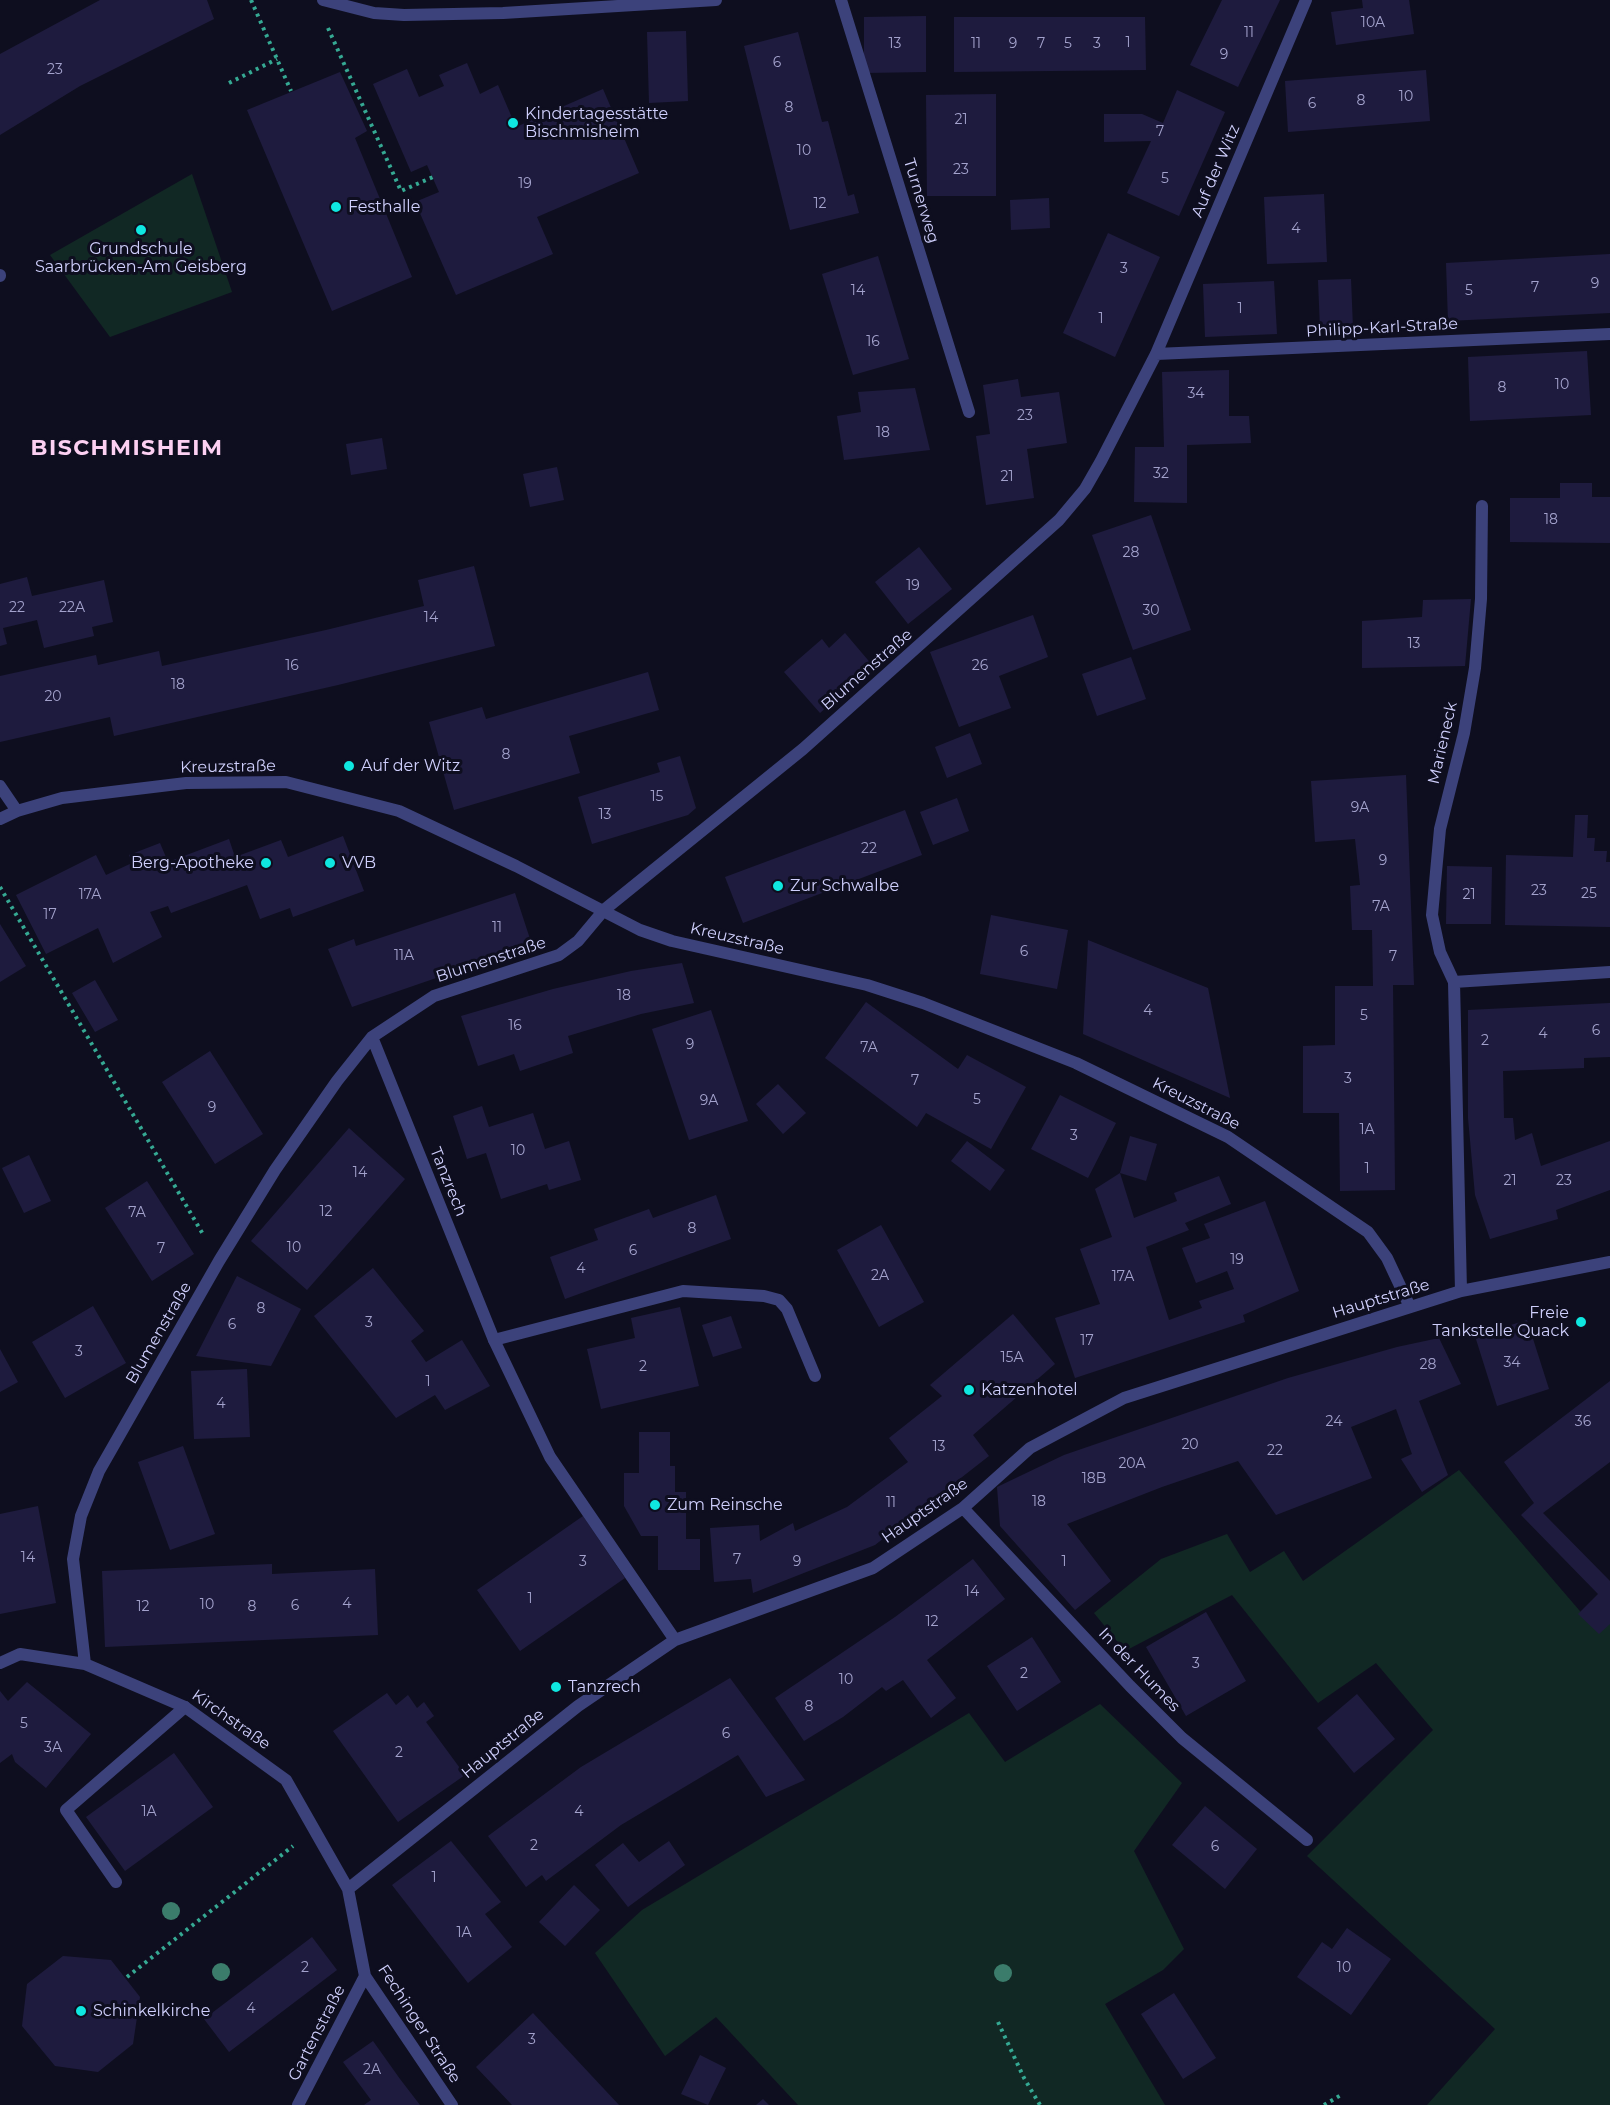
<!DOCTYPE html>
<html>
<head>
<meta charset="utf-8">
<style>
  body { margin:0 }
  canvas { display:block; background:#0e0e1f }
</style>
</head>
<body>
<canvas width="1610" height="2105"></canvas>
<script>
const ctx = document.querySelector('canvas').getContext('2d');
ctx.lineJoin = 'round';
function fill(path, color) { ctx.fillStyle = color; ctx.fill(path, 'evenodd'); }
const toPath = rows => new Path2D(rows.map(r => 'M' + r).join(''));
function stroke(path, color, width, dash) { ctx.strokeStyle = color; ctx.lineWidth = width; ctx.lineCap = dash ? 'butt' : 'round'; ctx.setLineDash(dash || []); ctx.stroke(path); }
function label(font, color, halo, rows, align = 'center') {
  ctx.font = font + ' Montserrat,sans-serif'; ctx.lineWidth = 6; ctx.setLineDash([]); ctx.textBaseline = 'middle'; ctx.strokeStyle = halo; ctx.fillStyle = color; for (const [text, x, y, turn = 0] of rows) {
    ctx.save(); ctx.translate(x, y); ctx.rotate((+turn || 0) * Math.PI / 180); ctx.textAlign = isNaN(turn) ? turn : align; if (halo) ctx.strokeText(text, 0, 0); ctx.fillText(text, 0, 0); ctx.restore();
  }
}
const green = toPath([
  [192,174,232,292,110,337,50,255],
  [1459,1470,1597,1631,1610,1617,1610,2105,1427,2105,1495,2029,1307,1856,1433,1730,1376,1663,1318,1703,1232,1595,1125,1651,1094,1613,1161,1559,1227,1534,1250,1572,1284,1551,1303,1581],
  [1100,1704,1182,1783,1134,1851,1184,1949,1163,1970,1105,2004,1165,2105,798,2105,716,2017,665,2056,595,1953,642,1910,969,1713,1005,1762]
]);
const building = toPath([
  [100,0,207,0,214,19,80,86,0,135,0,54],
  [1222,0,1280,0,1238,87,1190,65],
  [1362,0,1409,0,1414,34,1336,45,1331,12,1363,8],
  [926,16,926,72,864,73,864,17],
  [954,17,1145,17,1146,70,954,72],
  [686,31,688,101,649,103,647,32],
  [798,32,822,122,828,121,848,196,854,194,859,213,790,230,744,46],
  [467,63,480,94,498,85,516,127,603,89,639,173,537,217,553,254,456,295,415,202,439,192,427,165,411,172,373,84,407,69,419,97,444,86,439,75],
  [1426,70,1430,121,1288,132,1285,81],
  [340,72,367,131,355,138,412,277,332,311,247,110],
  [1177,90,1225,112,1179,216,1127,193,1151,141,1104,142,1104,114,1142,114,1163,123],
  [996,94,996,196,927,196,926,95],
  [1324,194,1327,262,1267,264,1264,197],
  [1049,198,1050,228,1011,230,1010,200],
  [1108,233,1160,257,1115,357,1063,333],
  [1610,254,1610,313,1448,321,1446,263],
  [878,256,909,359,853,375,822,274],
  [1351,279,1353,328,1320,329,1318,280],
  [1274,281,1277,334,1205,337,1203,284],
  [1587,351,1591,415,1470,421,1468,357],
  [1229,370,1229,416,1249,416,1251,443,1187,445,1187,503,1134,502,1135,447,1164,447,1162,372],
  [1018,379,1021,397,1059,392,1067,443,1027,449,1034,498,986,505,976,436,990,434,983,385],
  [915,388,930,450,844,460,837,416,861,412,858,392],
  [382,438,387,469,351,475,346,444],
  [557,467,564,500,530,507,523,474],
  [1560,483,1592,483,1592,497,1610,497,1610,543,1510,542,1510,498,1560,498],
  [1151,515,1191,630,1133,650,1092,535],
  [919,547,952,589,908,624,875,582],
  [474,566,495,646,338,685,114,736,110,717,0,742,0,676,96,655,98,665,159,651,162,666,326,630,424,606,418,580],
  [27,577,32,596,104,580,113,622,92,627,94,636,44,648,37,620,3,628,7,644,0,646,0,584],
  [1471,599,1465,666,1362,668,1362,621,1422,617,1423,600],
  [1033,615,1048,657,999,676,1011,708,959,727,930,652],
  [845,633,873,666,820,713,784,672,822,639,829,648],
  [1131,657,1146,699,1097,716,1082,674],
  [648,672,659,710,569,736,580,773,454,810,429,722,482,707,486,719],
  [970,733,982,764,947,778,935,747],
  [680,756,696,808,688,815,592,844,578,797,660,772,657,763],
  [1406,775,1414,985,1393,985,1395,1190,1340,1191,1339,1113,1303,1113,1303,1046,1335,1045,1335,986,1373,986,1372,930,1352,930,1350,886,1360,885,1355,839,1315,842,1311,781],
  [957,798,969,831,933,845,920,812],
  [905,810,922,855,743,923,725,877],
  [1575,815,1588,815,1587,838,1595,838,1594,851,1607,851,1606,862,1610,862,1610,927,1505,925,1506,855,1573,857],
  [343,836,364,891,293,917,290,908,260,919,247,885,171,913,168,906,150,912,162,937,113,963,98,928,46,954,16,895,96,855,106,875,132,863,129,855,160,843,168,862,229,839,235,857,281,840,288,857],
  [1447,866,1492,867,1491,924,1446,924],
  [515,893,532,945,352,1007,328,949,354,939,356,946],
  [991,915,1068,930,1057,989,980,974],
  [0,924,26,966,0,982],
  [1088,940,1208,988,1230,1098,1083,1034],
  [682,963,694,1003,641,1014,568,1036,573,1053,520,1071,514,1054,478,1066,461,1016,553,989,631,971],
  [95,980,118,1020,95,1032,72,993],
  [866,1002,958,1069,967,1055,1026,1087,991,1149,926,1113,917,1127,825,1058],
  [1610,1003,1610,1057,1584,1058,1584,1068,1503,1071,1504,1118,1513,1118,1515,1140,1532,1133,1541,1166,1610,1141,1610,1190,1556,1210,1558,1219,1490,1239,1475,1195,1468,1118,1468,1010],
  [711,1010,748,1121,689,1140,652,1029],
  [210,1051,263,1134,215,1164,162,1082],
  [778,1084,806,1113,783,1134,756,1104],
  [1060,1095,1116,1123,1088,1178,1031,1149],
  [482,1106,489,1127,533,1113,545,1149,569,1141,581,1180,549,1190,547,1184,501,1199,486,1153,467,1159,453,1116],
  [349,1128,405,1179,307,1290,251,1241],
  [1130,1136,1157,1144,1146,1181,1120,1173],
  [967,1141,1005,1170,990,1191,951,1161],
  [29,1155,51,1201,24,1213,2,1168],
  [1120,1173,1134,1218,1177,1201,1174,1193,1219,1176,1231,1204,1185,1223,1189,1230,1146,1247,1169,1320,1202,1308,1199,1301,1234,1289,1227,1271,1196,1283,1182,1248,1210,1238,1204,1224,1265,1201,1299,1291,1243,1315,1245,1322,1075,1378,1055,1318,1100,1304,1080,1249,1112,1237,1095,1189],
  [147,1181,194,1254,152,1281,105,1208],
  [716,1195,731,1239,565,1299,550,1257,598,1240,594,1229,649,1209,653,1218],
  [881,1225,924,1302,879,1327,837,1250],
  [373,1268,424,1331,411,1341,426,1362,462,1340,490,1386,445,1410,435,1395,396,1418,314,1316],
  [237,1276,301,1309,271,1366,196,1356],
  [93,1306,126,1363,65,1398,32,1342],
  [680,1307,699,1386,601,1409,587,1349,635,1338,631,1318],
  [1013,1314,1055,1364,973,1435,989,1456,875,1545,753,1593,751,1579,714,1582,710,1528,759,1525,760,1541,793,1523,795,1531,847,1507,908,1462,889,1438,942,1396,930,1385],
  [731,1316,742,1348,713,1357,702,1325],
  [1527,1320,1549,1389,1497,1406,1475,1336],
  [1439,1338,1461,1384,1419,1401,1448,1475,1422,1492,1401,1459,1412,1454,1396,1409,1351,1427,1372,1478,1276,1515,1238,1461,1162,1487,1067,1524,1111,1581,1075,1610,1000,1526,997,1487,1064,1455,1288,1378,1397,1347],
  [0,1349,18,1382,0,1392],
  [247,1369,250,1437,194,1439,191,1371],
  [1610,1381,1610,1462,1543,1513,1610,1581,1610,1624,1599,1634,1578,1614,1598,1594,1521,1515,1534,1503,1504,1462],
  [639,1432,670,1432,670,1466,675,1466,675,1492,686,1492,686,1539,700,1539,700,1570,658,1570,658,1536,641,1536,624,1506,624,1473,639,1473],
  [183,1446,215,1534,170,1550,138,1462],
  [38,1506,56,1603,0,1614,0,1514],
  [583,1516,625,1578,520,1651,477,1590],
  [973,1559,1005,1599,927,1660,956,1698,931,1718,903,1680,886,1691,882,1687,843,1717,804,1741,775,1698,895,1617],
  [272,1564,272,1574,375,1569,378,1635,105,1647,102,1571],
  [1206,1612,1246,1681,1186,1716,1146,1647],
  [1032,1637,1061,1682,1017,1711,987,1666],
  [730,1678,805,1780,766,1797,738,1755,621,1825,546,1881,542,1875,526,1887,488,1836,581,1767],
  [27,1682,91,1734,46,1788,15,1762,12,1754,0,1763,0,1691,8,1701],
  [387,1693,396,1705,408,1695,417,1708,424,1702,434,1716,426,1722,465,1775,398,1822,333,1731],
  [1357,1694,1395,1739,1354,1773,1317,1728],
  [174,1753,213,1807,125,1871,86,1817],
  [1205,1806,1257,1849,1225,1889,1172,1845],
  [451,1841,501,1902,485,1914,512,1947,468,1983,392,1885],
  [669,1841,685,1865,628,1907,595,1865,623,1843,639,1862],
  [574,1885,600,1910,565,1946,539,1922],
  [1347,1928,1391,1959,1351,2015,1297,1977,1322,1942,1332,1949],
  [312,1937,337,1970,229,2052,204,2019],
  [63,1956,111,1960,140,1997,133,2044,98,2072,55,2066,22,2026,27,1984],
  [1174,1993,1216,2058,1183,2079,1141,2014],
  [533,2013,619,2105,512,2105,476,2067],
  [373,2041,400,2079,420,2105,364,2105,371,2100,343,2062],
  [700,2055,726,2068,708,2105,681,2094],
  [763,2099,769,2105,756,2105]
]);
const path = toPath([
  [251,0,291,91],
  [328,28,401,191,433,177],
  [229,83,277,59],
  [0,887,204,1236],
  [127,1977,293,1846],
  [998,2022,1024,2078,1040,2105],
  [1324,2105,1341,2095]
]);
const service = toPath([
  [0,276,0,275],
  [494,1340,683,1291,764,1296,779,1300,787,1309,815,1376],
  [116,1882,66,1810,185,1707]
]);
const minor = toPath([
  [323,0,374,13,404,15,503,13,716,0],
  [841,0,969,412],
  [1156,354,1610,334],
  [0,786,17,811],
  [0,819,17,811,62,798,186,783,286,782,399,811,516,866,640,930,672,941,867,985,923,1003,1076,1063,1228,1137,1368,1232,1387,1258,1410,1307],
  [1454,982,1610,972],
  [372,1037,494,1340,550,1457,675,1640],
  [1461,1291,1454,982,1440,952,1432,915,1440,829,1464,733,1475,668,1481,599,1482,506],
  [963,1508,1130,1686,1182,1738,1307,1840],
  [0,1663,20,1654,85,1664,185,1707,286,1780,348,1889,365,1976,452,2105],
  [85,1664,73,1559,81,1516,99,1471,219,1261,275,1170,337,1081,372,1037,434,996,559,955,578,941,604,910,803,749,1059,520,1085,489,1101,461,1156,354,1306,0],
  [348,1889,578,1706,675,1640,873,1568,963,1508,1030,1448,1124,1398,1461,1291,1610,1262],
  [298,2105,365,1976]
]);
const trees = [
  [171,1911],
  [221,1972],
  [1003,1973]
];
const markers = [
  [513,123,6,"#0fe7e0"],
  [336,207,6,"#0fe7e0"],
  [141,230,6,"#0fe7e0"],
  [349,766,6,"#0fe7e0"],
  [266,863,6,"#0fe7e0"],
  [330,863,6,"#0fe7e0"],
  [778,886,6,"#0fe7e0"],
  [1581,1322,6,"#0fe7e0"],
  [969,1390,6,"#0fe7e0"],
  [655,1505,6,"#0fe7e0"],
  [556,1687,6,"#0fe7e0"],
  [81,2011,6,"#0fe7e0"]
];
const numberNames = [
  ["10A",1373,23],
  ["11",1249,33],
  ["1",1128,43],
  ["13",895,44],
  ["11",976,44],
  ["9",1013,44],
  ["7",1041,44],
  ["5",1068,44],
  ["3",1097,44],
  ["9",1224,55],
  ["6",777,63],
  ["23",55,70],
  ["10",1406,97],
  ["8",1361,101],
  ["6",1312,104],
  ["8",789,108],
  ["21",961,120],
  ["7",1160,132],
  ["10",804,151],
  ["23",961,170],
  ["5",1165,179],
  ["19",525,184],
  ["12",820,204],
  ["4",1296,229],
  ["3",1124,269],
  ["9",1595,284],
  ["7",1535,288],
  ["14",858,291],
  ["5",1469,291],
  ["1",1240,309],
  ["1",1101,319],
  ["16",873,342],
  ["10",1562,385],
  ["8",1502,388],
  ["34",1196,394],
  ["23",1025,416],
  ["18",883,433],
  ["32",1161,474],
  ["21",1007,477],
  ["18",1551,520],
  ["28",1131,553],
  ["19",913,586],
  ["22",17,608],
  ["22A",72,608],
  ["30",1151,611],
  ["14",431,618],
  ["13",1414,644],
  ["16",292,666],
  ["26",980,666],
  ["18",178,685],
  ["20",53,697],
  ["8",506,755],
  ["15",657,797],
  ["9A",1360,808],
  ["13",605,815],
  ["22",869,849],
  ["9",1383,861],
  ["23",1539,891],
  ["25",1589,894],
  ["17A",90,895],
  ["21",1469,895],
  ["7A",1381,907],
  ["17",50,915],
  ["11",497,928],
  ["6",1024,952],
  ["11A",404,956],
  ["7",1393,957],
  ["18",624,996],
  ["4",1148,1011],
  ["5",1364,1016],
  ["16",515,1026],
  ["6",1596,1031],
  ["4",1543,1034],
  ["2",1485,1041],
  ["9",690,1045],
  ["7A",869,1048],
  ["3",1348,1079],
  ["7",915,1081],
  ["5",977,1100],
  ["9A",709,1101],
  ["9",212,1108],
  ["1A",1367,1130],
  ["3",1074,1136],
  ["10",518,1151],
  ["1",1367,1169],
  ["14",360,1173],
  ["21",1510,1181],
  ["23",1564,1181],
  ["12",326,1212],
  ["7A",137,1213],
  ["8",692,1229],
  ["10",294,1248],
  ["7",161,1249],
  ["6",633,1251],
  ["19",1237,1260],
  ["4",581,1269],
  ["2A",880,1276],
  ["17A",1123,1277],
  ["8",261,1309],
  ["3",369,1323],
  ["6",232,1325],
  ["17",1087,1341],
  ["3",79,1352],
  ["15A",1012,1358],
  ["34",1512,1363],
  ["28",1428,1365],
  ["2",643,1367],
  ["1",428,1382],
  ["4",221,1404],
  ["24",1334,1422],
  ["36",1583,1422],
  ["20",1190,1445],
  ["13",939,1447],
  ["22",1275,1451],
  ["20A",1132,1464],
  ["18B",1094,1479],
  ["18",1039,1502],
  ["11",891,1503],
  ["14",28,1558],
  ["7",737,1560],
  ["3",583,1562],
  ["9",797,1562],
  ["1",1064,1562],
  ["14",972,1592],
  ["1",530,1599],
  ["4",347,1604],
  ["10",207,1605],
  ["6",295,1606],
  ["12",143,1607],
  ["8",252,1607],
  ["12",932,1622],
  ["3",1196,1664],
  ["2",1024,1674],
  ["10",846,1680],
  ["8",809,1707],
  ["5",24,1724],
  ["6",726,1734],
  ["3A",53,1748],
  ["2",399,1753],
  ["1A",149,1812],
  ["4",579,1812],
  ["2",534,1846],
  ["6",1215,1847],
  ["1",434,1878],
  ["1A",464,1933],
  ["2",305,1968],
  ["10",1344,1968],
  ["4",251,2009],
  ["3",532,2040],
  ["2A",372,2070]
];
const poiNames = [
  ["Kindertagesstätte",525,114],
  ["Bischmisheim",525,132],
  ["Festhalle",348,207],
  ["Grundschule",141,249,"center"],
  ["Saarbrücken-Am Geisberg",141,267,"center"],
  ["Auf der Witz",361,766],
  ["Berg-Apotheke",254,863,"right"],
  ["VVB",342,863],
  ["Zur Schwalbe",790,886],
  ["Freie",1569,1313,"right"],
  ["Tankstelle Quack",1569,1331,"right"],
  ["Katzenhotel",981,1390],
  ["Zum Reinsche",667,1505],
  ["Tanzrech",568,1687],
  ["Schinkelkirche",93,2011]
];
const streetNames = [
  ["Auf der Witz",1216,171,-67],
  ["Turnerweg",921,201,73],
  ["Philipp-Karl-Straße",1382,328,-3],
  ["Blumenstraße",867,670,-41],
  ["Marieneck",1443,743,-77],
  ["Kreuzstraße",228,767,-1],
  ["Kreuzstraße",737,939,13],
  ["Blumenstraße",491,960,-18],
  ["Kreuzstraße",1196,1104,27],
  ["Tanzrech",448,1182,68],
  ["Hauptstraße",1381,1299,-17],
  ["Blumenstraße",159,1333,-60],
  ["Hauptstraße",925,1511,-35],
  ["In der Humes",1139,1670,46],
  ["Kirchstraße",231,1720,35],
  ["Hauptstraße",503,1744,-39],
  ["Fechinger Straße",419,2024,57],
  ["Gartenstraße",317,2033,-63]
];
const districtNames = [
  ["BISCHMISHEIM",127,449]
];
fill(green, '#112824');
fill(building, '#1e1b3e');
stroke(path, '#35a993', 4, [3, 4.5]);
stroke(service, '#3c427b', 12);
stroke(minor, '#3c427b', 12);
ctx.fillStyle = '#3b7c6b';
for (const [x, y] of trees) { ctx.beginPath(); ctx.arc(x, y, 9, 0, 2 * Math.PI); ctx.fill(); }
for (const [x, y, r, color] of markers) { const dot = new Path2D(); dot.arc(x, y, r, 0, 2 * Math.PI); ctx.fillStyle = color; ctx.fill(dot); stroke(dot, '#0e0e1f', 2); }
label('14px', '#a3a2cc', null, numberNames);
label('16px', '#cfcffc', '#0e0e1f', poiNames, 'left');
label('16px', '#cfcffc', '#0e0e1f', streetNames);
ctx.letterSpacing = '1.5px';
label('bold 22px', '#fcd0f2', '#0e0e1f', districtNames);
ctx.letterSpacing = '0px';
</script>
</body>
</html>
